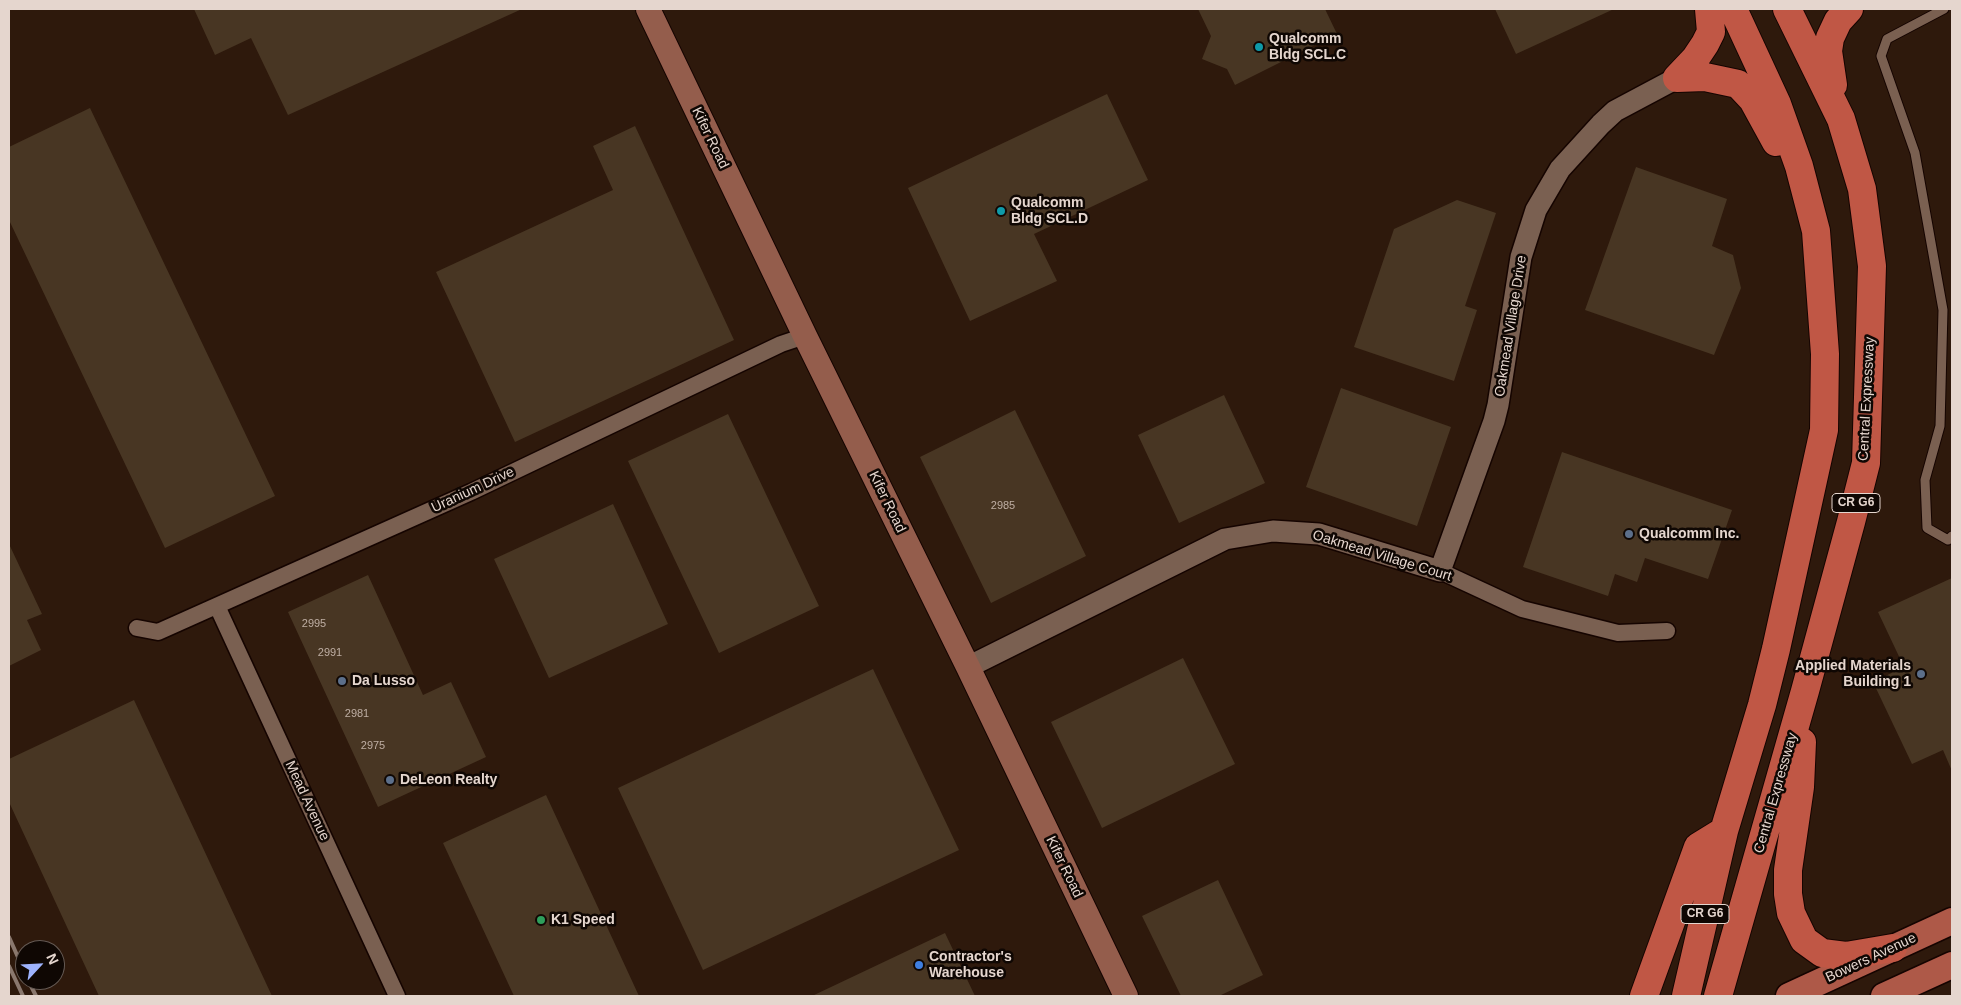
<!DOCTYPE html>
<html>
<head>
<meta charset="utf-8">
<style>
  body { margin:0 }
  #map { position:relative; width:1961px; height:1005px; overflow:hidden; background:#2e190c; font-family:Helvetica,sans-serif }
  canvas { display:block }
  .frame { position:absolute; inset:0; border:10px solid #e5d6ce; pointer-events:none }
  .north { position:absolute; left:15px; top:940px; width:50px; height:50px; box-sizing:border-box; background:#0f0703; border:1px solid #655a54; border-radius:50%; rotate:65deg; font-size:14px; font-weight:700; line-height:20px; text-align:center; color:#e5d6ce }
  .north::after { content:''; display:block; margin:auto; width:18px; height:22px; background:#9eb3fd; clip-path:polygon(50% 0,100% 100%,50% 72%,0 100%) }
</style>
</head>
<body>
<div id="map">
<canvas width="1961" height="1005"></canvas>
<div class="frame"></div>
<div class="north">N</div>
</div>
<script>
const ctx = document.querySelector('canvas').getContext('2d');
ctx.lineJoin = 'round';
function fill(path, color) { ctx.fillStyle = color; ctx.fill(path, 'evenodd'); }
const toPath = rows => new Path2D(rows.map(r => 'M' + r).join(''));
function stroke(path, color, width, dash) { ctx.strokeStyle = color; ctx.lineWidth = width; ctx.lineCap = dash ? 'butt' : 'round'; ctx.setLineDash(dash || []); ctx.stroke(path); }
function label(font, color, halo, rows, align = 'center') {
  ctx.font = font + ' Helvetica,sans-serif'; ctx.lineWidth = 5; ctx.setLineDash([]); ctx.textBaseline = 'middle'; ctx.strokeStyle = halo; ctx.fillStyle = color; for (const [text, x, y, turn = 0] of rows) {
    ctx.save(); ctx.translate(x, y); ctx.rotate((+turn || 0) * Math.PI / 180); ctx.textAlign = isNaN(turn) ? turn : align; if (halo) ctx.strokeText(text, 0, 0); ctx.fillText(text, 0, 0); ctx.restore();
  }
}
const building = toPath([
  [194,9,522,9,288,115,251,38,215,55],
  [1198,9,1325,9,1337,34,1235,85,1227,69,1202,59,1211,36],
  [1495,9,1614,9,1516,54],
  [1107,94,1148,180,1034,234,1057,281,970,321,908,188],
  [90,108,275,496,165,548,9,220,9,147],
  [635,126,734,340,515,442,436,272,613,190,593,146],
  [1636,167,1727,199,1712,246,1733,255,1741,288,1714,355,1585,310],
  [1457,200,1496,213,1465,306,1477,310,1454,381,1354,347,1394,229],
  [1341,388,1451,427,1417,526,1306,487],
  [1224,395,1265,483,1179,523,1138,435],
  [1015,410,1086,556,991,603,920,457],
  [728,414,819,606,719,653,628,461],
  [1562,452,1732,510,1708,579,1645,558,1637,582,1615,574,1608,596,1523,567],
  [613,504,668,624,549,678,494,559],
  [9,544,42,614,27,620,41,650,9,666],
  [368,575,423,695,451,682,486,757,378,807,288,612],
  [1952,578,1952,771,1943,750,1912,764,1873,682,1904,667,1878,612],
  [1183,658,1235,764,1102,828,1051,722],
  [873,669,959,850,703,970,618,788],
  [134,700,272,996,99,996,9,802,9,759],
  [546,795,639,996,514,996,443,843],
  [1218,880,1263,975,1219,996,1181,996,1142,916],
  [945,933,975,996,812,996]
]);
const service = toPath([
  [1944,9,1887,39,1881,56,1915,153,1943,310,1940,426,1925,480,1927,528,1948,540,1952,536]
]);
const minor = toPath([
  [1440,571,1522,609,1618,633,1667,631],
  [217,606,397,996],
  [137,628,158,632,471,492,781,344,805,336]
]);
const tertiary = toPath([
  [968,667,1225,539,1273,531,1319,534,1440,571,1494,421,1498,405,1521,257,1536,210,1560,169,1601,124,1615,111,1677,78]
]);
const secondary = toPath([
  [648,9,805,336,968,667,1126,996]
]);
const primary = toPath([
  [1789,996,1952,921],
  [1884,996,1952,965]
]);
const trunk = toPath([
  [1677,78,1705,77,1738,84,1753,100,1776,142],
  [1677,78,1695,59,1705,44,1711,32,1709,9],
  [1833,85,1828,51,1830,38,1838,21,1849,9],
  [1802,742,1800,787,1788,870,1788,894,1791,913,1804,940,1822,953,1846,956,1893,948],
  [1644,996,1698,847,1724,831],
  [1686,996,1724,831,1762,705,1776,649,1824,430,1825,354,1816,231,1799,166,1777,104,1733,9],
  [1718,996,1805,691,1851,522,1866,463,1872,266,1862,189,1841,119,1787,9]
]);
const rail = toPath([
  [9,937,25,973],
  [9,966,23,996],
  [28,980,36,996]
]);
const markers = [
  [1259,47,5,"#0f9aa8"],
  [1001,211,5,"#0f9aa8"],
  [1629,534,5,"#5c6f8a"],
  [1921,674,5,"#5c6f8a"],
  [342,681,5,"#5c6f8a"],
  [390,780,5,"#5c6f8a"],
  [541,920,5,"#2e9e5b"],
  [919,965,5,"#3f7fe0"]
];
const numberNames = [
  ["2985",1003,506],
  ["2995",314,624],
  ["2991",330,653],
  ["2981",357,714],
  ["2975",373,746]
];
const shields = [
  [1856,503,48],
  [1705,914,48]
];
const shieldNames = [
  ["CR G6",1856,503],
  ["CR G6",1705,914]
];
const poiNames = [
  ["Qualcomm",1269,39],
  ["Bldg SCL.C",1269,55],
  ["Qualcomm",1011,203],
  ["Bldg SCL.D",1011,219],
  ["Qualcomm Inc.",1639,534],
  ["Applied Materials",1911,666,"right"],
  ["Building 1",1911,682,"right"],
  ["Da Lusso",352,681],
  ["DeLeon Realty",400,780],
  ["K1 Speed",551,920],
  ["Contractor's",929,957],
  ["Warehouse",929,973]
];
const streetNames = [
  ["Kifer Road",710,138,64],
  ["Oakmead Village Drive",1511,326,-81],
  ["Central Expressway",1867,399,-87],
  ["Uranium Drive",473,490,-25],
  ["Kifer Road",887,502,64],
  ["Oakmead Village Court",1382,556,17],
  ["Central Expressway",1776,793,-74],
  ["Mead Avenue",307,801,65],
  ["Kifer Road",1064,867,64],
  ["Bowers Avenue",1871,958,-25]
];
fill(building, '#483623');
stroke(service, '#150400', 11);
stroke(minor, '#150400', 19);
stroke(tertiary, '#150400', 24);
stroke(secondary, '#150400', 26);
stroke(primary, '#150400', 29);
stroke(trunk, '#150400', 30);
stroke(service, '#7a6051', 9);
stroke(minor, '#7a6051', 16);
stroke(tertiary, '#7a6051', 21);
stroke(secondary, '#945d4c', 24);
stroke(primary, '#ae5948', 26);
stroke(trunk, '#c05745', 28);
stroke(rail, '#8a786e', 4);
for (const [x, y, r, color] of markers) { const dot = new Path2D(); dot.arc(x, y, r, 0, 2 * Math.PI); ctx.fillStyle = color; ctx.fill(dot); stroke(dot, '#0f0703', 2); }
label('11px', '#beaea3', null, numberNames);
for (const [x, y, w] of shields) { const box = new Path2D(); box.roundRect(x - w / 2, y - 9.5, w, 19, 4); ctx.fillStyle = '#0f0703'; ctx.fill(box); stroke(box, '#e5d6ce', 1); }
label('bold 12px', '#e5d6ce', null, shieldNames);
label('bold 14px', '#e5d6ce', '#0f0703', poiNames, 'left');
label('14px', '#e5d6ce', '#0f0703', streetNames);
</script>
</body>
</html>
